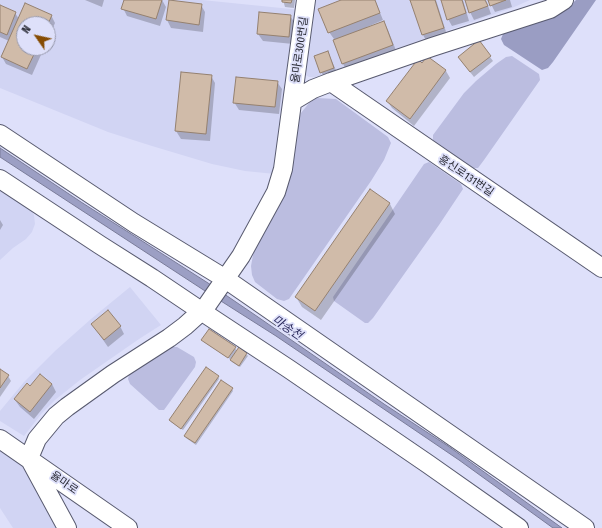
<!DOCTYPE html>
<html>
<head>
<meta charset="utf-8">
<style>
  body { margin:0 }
  #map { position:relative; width:602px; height:528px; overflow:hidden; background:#dee0fa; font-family:"Fira Sans Condensed",sans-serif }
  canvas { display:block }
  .north { position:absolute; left:16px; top:16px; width:40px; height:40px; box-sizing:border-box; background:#dee0fa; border:1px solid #9698ab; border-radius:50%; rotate:304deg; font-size:11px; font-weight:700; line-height:16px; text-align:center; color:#2a2b35 }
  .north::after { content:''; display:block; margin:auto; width:14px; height:18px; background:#864c03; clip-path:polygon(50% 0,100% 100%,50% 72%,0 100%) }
</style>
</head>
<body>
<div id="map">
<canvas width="602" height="528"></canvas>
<div class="north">N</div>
</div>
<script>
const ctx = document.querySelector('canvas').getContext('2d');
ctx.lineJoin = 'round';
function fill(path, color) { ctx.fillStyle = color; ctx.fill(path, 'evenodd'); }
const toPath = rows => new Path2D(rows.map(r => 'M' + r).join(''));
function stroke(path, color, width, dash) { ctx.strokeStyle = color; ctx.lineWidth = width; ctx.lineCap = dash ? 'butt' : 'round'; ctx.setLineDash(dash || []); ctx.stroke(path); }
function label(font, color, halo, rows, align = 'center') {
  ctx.font = font + ' "Fira Sans Condensed","Noto Sans KR",sans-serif'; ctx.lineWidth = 3.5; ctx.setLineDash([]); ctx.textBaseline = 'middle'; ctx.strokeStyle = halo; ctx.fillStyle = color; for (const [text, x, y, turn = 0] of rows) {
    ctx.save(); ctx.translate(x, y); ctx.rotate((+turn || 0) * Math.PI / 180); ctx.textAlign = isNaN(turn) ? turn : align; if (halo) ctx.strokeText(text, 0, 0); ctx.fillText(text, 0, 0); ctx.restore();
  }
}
const built = toPath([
  [0,0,202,0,301,10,275,174,245,171,212,164,152,146,108,132,0,88],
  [24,24,48,24,48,48,24,48],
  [311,0,530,0,512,8,315,77,309,77,304,74],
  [0,185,29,206,34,215,35,224,32,232,26,239,13,248,0,260],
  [130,287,161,325,139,339,80,380,55,400,42,413,24,436,0,421,0,411,24,382,55,351,91,319],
  [0,450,17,461,28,472,58,528,13,528,0,508]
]);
const green = toPath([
  [512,56,539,74,540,80,484,160,478,168,473,168,433,140,433,135,464,93,476,81,496,64,506,57],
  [317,98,336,99,388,137,391,143,384,160,371,181,289,299,284,301,277,299,255,282,252,275,251,266,253,255,301,113,309,103],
  [429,162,461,184,463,189,439,225,373,318,368,323,365,323,334,301,333,297,424,164],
  [172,347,177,347,194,357,196,362,195,367,164,410,159,410,130,384,128,379,129,374]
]);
const forest = toPath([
  [576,0,596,0,553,62,548,68,542,70,504,45,501,39,503,34,554,16,564,11]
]);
const water = toPath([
  [0,148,81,202,208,283,258,317,384,404,448,446,562,528,553,528,459,460,276,336,202,289,0,157,0,148]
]);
const shadow = toPath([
  [85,0,104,0,102,7],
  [125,0,162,0,166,7,160,26,127,16,123,8],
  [283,0,295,0,294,8,285,7],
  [344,0,375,0,383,20,367,27,368,28,384,22,388,30,397,53,347,71,343,64,334,39,329,32],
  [411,0,436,0,447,35,427,42,423,35],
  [442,0,463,0,469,21,452,26,448,19],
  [466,0,486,0,491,14,474,20,470,12],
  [489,0,510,0,512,7,495,12],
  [170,1,201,5,205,12,203,32,171,28,167,20],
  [0,6,15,13,19,19,51,15,55,23,48,39,48,24,24,24,24,48,44,48,32,75,6,64,2,57,9,41,0,37],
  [290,16,295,23,293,44,263,41,258,34],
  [479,42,493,61,474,77,462,62],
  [328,52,338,75,325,80,315,57],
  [428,57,446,71,450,78,414,126,392,108,387,101,423,64],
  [182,73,211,76,215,83,210,141,181,139,176,131],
  [277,82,282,89,279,114,239,110,234,102],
  [371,191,390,204,395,214,321,320,302,307,296,297],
  [0,220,3,225,0,230],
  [92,324,120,326,124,334,108,347],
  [204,342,235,348,237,351,246,354,248,356,240,367,232,362,230,358,230,359],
  [0,371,8,376,11,381,0,397],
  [218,376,219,379,183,430,171,422,170,420],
  [52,384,56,392,34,419,20,407,15,400,30,387],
  [232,389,233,391,196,445,186,438,185,436]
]);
const building = toPath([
  [124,0,162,0,156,19,121,9,124,0],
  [169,0,202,4,199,25,166,20,169,0],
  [282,0,292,0,291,3,282,2,282,0],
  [341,0,375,0,380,13,328,33,318,9,341,0],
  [410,0,435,0,444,28,422,35,410,0],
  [441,0,462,0,466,13,447,20,441,0],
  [465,0,485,0,488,6,469,13,465,0],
  [488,0,506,0,490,6,488,0],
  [25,3,52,15,48,24,24,24,24,48,37,48,27,69,1,57,25,3],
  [0,5,16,12,7,35,0,32,0,5],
  [259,12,291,15,289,37,257,34,259,12],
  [384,21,393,45,342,64,333,40,384,21],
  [479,40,491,56,470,72,458,57,479,40],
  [328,51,334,68,320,73,314,56,328,51],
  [427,56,446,70,410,119,386,101,418,59,422,63,427,56],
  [181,72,212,75,206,134,175,131,181,72],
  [236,77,278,81,275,107,233,103,236,77],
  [370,189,390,203,315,311,295,297,370,189],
  [108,310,121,326,104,340,91,324,108,310],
  [209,329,236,347,228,358,201,340,209,329],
  [239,347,247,353,239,366,230,360,239,347],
  [206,367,219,376,181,429,169,420,206,367],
  [0,369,9,375,0,388,0,369],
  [40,374,52,384,30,412,14,399,27,383,30,386,40,374],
  [221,380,233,388,195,443,184,436,221,380]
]);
const minor = toPath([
  [331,82,602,268],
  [293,101,313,89,331,82,432,47,550,9,564,0],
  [0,134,134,223,224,278,585,528],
  [0,179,100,245,152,278,201,311,289,369,428,464,519,528],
  [0,439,128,528],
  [67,528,29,458,37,439,56,416,67,407,113,374,169,338,185,326,205,308,241,256,276,192,283,169,306,0]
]);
const streetNames = [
  ["율마로300번길",300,50,-82],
  ["흥신로131번길",466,176,34],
  ["율마로",64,483,35]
];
const waterNames = [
  ["마송천",287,328,34]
];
fill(built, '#d1d4f3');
fill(green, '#bbbde0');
fill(forest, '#9a9dc3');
fill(water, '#9c9fc4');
stroke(water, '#7a7c99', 1);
fill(shadow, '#0003');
fill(building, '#d0bba9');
stroke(building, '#958170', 1);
stroke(minor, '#585a6f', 20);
stroke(minor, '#fff', 18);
label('11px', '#2a2b35', '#dee0fa', streetNames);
label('italic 12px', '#302f60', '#dee0fa', waterNames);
</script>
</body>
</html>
